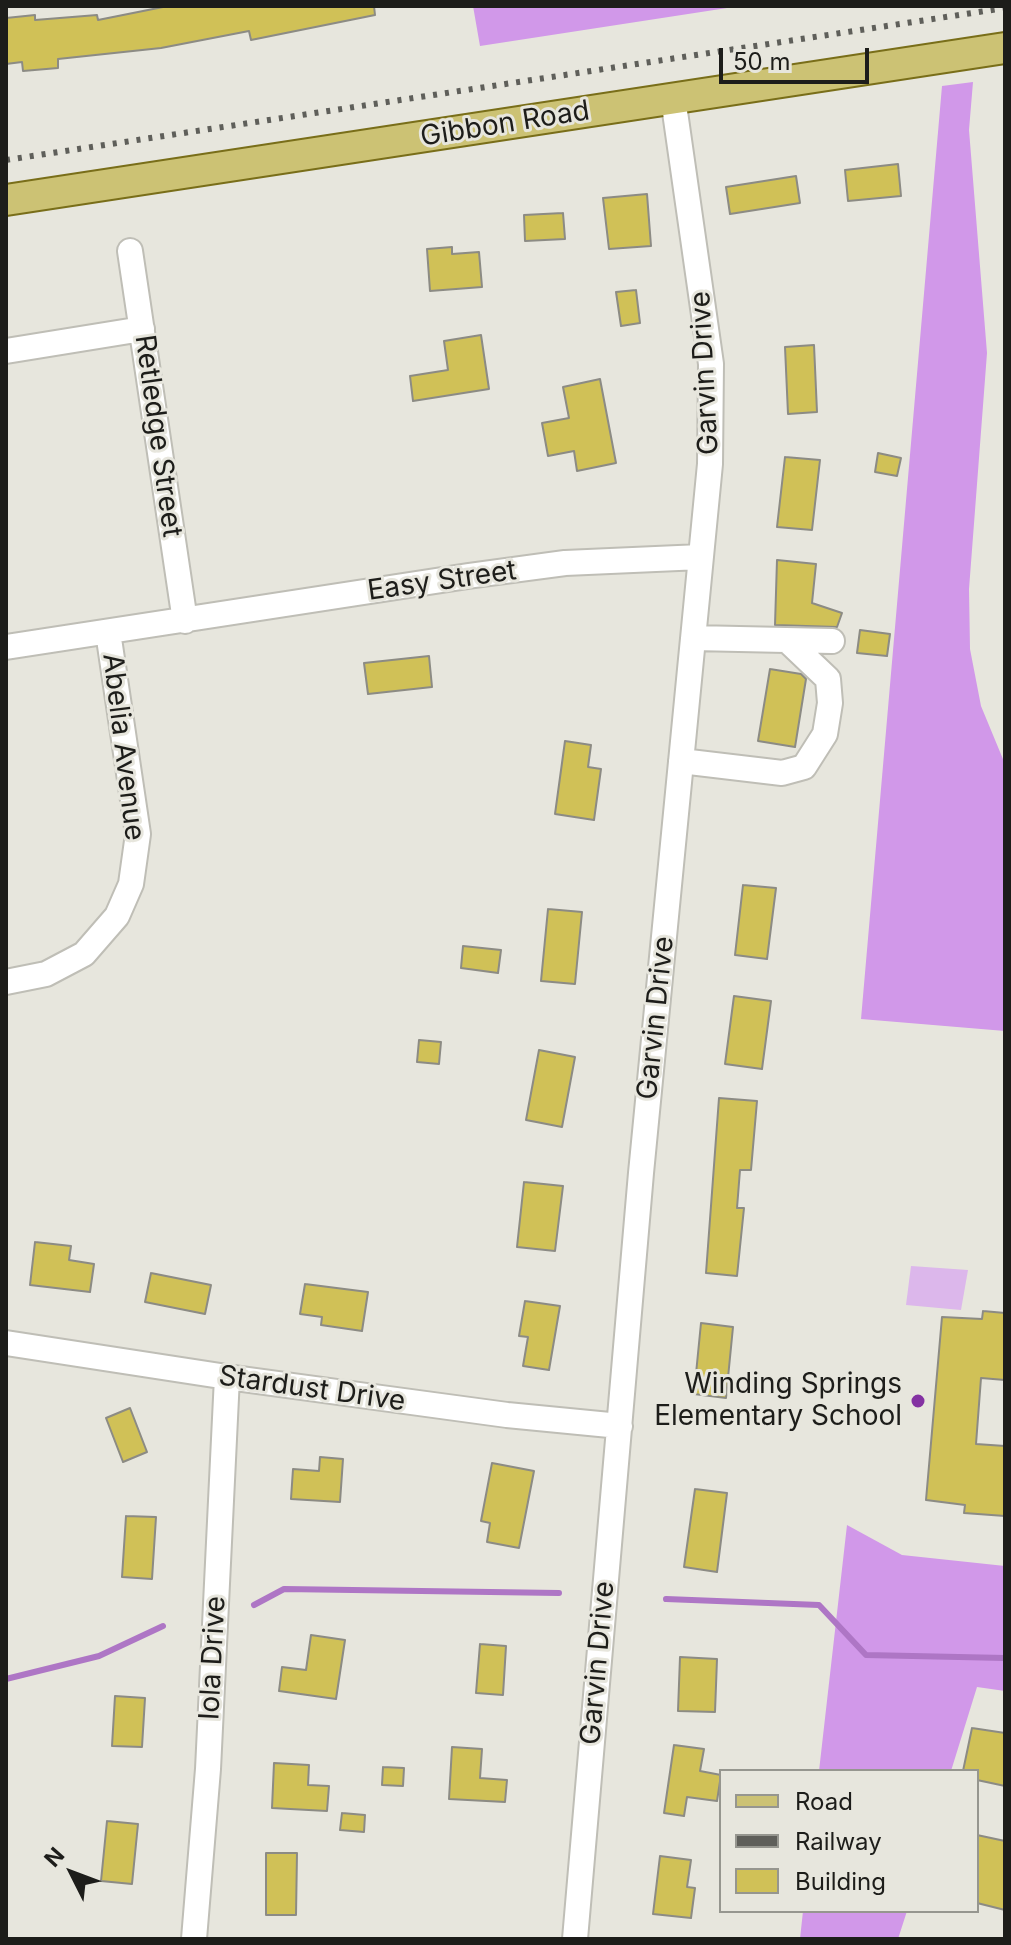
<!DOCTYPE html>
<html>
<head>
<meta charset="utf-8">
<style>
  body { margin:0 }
  #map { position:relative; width:1011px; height:1945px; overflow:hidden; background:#e7e6dd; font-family:Inter,sans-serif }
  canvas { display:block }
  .frame { position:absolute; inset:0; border:8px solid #1d1d1a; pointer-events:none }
  .legend { position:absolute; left:719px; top:1769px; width:260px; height:144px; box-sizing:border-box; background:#e7e6dd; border:2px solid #96968f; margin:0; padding:10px 14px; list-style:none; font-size:24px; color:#1d1d1a }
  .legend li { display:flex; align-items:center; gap:16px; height:40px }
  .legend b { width:40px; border:2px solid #96968f }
  .north { position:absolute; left:32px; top:1833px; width:80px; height:80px; -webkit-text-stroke:6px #e7e6dd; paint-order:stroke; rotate:312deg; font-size:22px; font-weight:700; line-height:32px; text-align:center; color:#1d1d1a }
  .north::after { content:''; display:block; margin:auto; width:28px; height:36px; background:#1d1d1a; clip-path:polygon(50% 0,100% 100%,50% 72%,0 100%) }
  .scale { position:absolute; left:719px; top:48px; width:150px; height:36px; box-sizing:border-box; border:4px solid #1d1d1a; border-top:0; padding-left:10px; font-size:24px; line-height:28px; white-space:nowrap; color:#1d1d1a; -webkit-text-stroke:6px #e7e6dd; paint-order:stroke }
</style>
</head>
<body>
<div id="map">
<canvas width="1011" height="1945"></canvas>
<div class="frame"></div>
<ul class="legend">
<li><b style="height:10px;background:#ccc274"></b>Road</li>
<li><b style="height:10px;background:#5f5f5a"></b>Railway</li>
<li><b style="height:22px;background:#d0c157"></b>Building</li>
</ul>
<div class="north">N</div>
<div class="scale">50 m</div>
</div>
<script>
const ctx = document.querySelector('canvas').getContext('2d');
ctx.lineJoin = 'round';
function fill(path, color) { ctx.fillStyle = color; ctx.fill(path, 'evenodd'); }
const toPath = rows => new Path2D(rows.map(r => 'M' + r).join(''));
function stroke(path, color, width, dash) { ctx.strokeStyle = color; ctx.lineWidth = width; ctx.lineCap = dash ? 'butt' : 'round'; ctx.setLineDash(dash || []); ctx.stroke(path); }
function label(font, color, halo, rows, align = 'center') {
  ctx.font = font + ' Inter,sans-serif'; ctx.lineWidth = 6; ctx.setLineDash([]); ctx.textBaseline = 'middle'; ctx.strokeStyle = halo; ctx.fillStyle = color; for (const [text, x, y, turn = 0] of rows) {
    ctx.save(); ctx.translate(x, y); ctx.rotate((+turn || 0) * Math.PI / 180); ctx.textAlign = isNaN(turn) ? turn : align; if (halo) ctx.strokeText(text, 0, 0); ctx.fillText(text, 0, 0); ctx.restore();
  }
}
const green = toPath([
  [911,1266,968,1270,961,1310,906,1305]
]);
const forest = toPath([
  [473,6,740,6,480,46],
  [973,82,969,130,987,353,969,589,970,649,981,706,1005,764,1005,1031,861,1019,942,86],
  [847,1525,902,1555,1005,1566,1005,1691,977,1687,951,1771,819,1771],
  [803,1911,907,1911,898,1939,800,1939]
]);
const stream = toPath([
  [666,1599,819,1605,866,1655,1005,1658],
  [254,1605,284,1589,559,1593],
  [6,1679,99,1656,163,1626]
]);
const building = toPath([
  [168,6,374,6,375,15,251,40,249,31,161,48,58,59,58,68,23,71,22,62,6,64,6,18,35,15,35,20,97,15,98,20,168,6],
  [898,164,901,196,848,201,845,170,898,164],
  [796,176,800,203,730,214,726,187,796,176],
  [647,194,651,246,609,249,603,198,647,194],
  [563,213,565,239,525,241,524,215,563,213],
  [452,247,452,254,479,252,482,287,430,291,427,249,452,247],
  [636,290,640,323,621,326,616,292,636,290],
  [481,335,489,389,413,401,410,376,448,370,444,341,481,335],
  [814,345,817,412,788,414,785,347,814,345],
  [600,379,616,463,577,471,574,451,548,456,542,423,569,418,563,387,600,379],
  [878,453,901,458,897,476,875,472,878,453],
  [785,457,820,460,812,530,777,527,785,457],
  [777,560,816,564,812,603,842,613,837,627,775,625,777,560],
  [860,630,890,634,887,656,857,653,860,630],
  [429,656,432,687,368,694,364,663,429,656],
  [770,669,801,674,806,679,795,747,758,741,770,669],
  [565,741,591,745,588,767,601,769,594,820,555,814,565,741],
  [743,885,776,888,767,959,735,955,743,885],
  [548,909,582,912,575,984,541,981,548,909],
  [463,946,501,950,498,973,461,968,463,946],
  [734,996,771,1001,762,1069,725,1064,734,996],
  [419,1040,441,1042,439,1064,417,1062,419,1040],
  [539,1050,575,1057,562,1127,526,1120,539,1050],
  [719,1098,757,1101,751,1170,740,1170,737,1208,744,1208,737,1276,706,1273,719,1098],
  [524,1182,563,1186,555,1251,517,1247,524,1182],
  [35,1242,71,1246,69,1260,94,1264,90,1292,30,1285,35,1242],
  [151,1273,211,1285,205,1314,145,1302,151,1273],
  [305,1284,368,1292,362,1331,321,1325,322,1317,300,1314,305,1284],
  [525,1301,560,1306,549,1370,523,1366,528,1337,519,1336,525,1301],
  [983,1311,1005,1313,1005,1380,981,1378,976,1444,1005,1446,1005,1516,964,1513,965,1505,926,1500,942,1317,982,1319,983,1311],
  [701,1323,733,1327,726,1398,694,1394,701,1323],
  [130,1408,147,1452,123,1462,106,1418,130,1408],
  [320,1457,343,1459,340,1502,291,1499,293,1469,319,1471,320,1457],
  [492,1463,534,1471,519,1548,487,1542,490,1523,481,1521,492,1463],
  [695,1489,727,1493,717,1572,684,1567,695,1489],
  [126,1516,156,1517,152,1579,122,1577,126,1516],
  [311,1635,345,1640,336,1699,279,1691,282,1667,306,1670,311,1635],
  [480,1644,506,1646,503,1695,476,1693,480,1644],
  [680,1657,717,1659,715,1712,678,1711,680,1657],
  [115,1696,145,1698,142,1747,112,1746,115,1696],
  [972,1728,1005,1733,1005,1786,977,1780,977,1771,963,1771,972,1728],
  [674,1745,704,1749,700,1771,721,1775,717,1801,687,1797,684,1816,664,1813,674,1745],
  [452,1747,482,1749,480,1778,507,1780,505,1802,449,1799,452,1747],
  [274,1763,309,1765,308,1785,329,1786,327,1811,272,1808,274,1763],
  [383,1767,404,1768,403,1786,382,1785,383,1767],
  [342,1813,365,1815,364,1832,340,1830,342,1813],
  [107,1821,138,1824,132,1884,101,1881,107,1821],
  [977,1835,1005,1841,1005,1910,977,1903,977,1835],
  [266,1853,297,1853,296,1915,266,1915,266,1853],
  [660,1856,691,1860,687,1887,695,1888,691,1918,653,1914,660,1856]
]);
const minor = toPath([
  [130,251,185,621],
  [6,351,142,329],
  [693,638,832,641],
  [6,647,468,576,565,563,701,557],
  [681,761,782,773,804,767,825,734,830,703,828,679,788,641],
  [6,982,46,974,84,954,117,916,131,884,138,834,108,632],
  [6,1343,227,1377,507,1415,620,1426],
  [194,1939,208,1769,227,1377],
  [575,1939,641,1173,710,464,711,364,673,98]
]);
const major = toPath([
  [6,200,1005,48]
]);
const rail = toPath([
  [6,160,1005,8]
]);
const markers = [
  [918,1401,8,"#8432a2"]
];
const streetNames = [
  ["Gibbon Road",505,124,-9],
  ["Garvin Drive",705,373,-93],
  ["Retledge Street",158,436,82],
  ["Easy Street",442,581,-8],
  ["Abelia Avenue",123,747,83],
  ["Garvin Drive",656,1018,-84],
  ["Stardust Drive",312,1389,8],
  ["Iola Drive",213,1658,-87],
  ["Garvin Drive",598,1663,-85]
];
const poiNames = [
  ["Winding Springs",902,1385],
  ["Elementary School",902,1417]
];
fill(green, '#dcb7eb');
fill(forest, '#d198e9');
stroke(stream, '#ae76c5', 6);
fill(building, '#d0c157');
stroke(building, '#8c8b84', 2);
stroke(minor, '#bfbeb6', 28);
stroke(major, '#796e19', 34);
stroke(minor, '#fff', 24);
stroke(major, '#ccc274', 30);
stroke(rail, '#5f5f5a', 6, [4, 8]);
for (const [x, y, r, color] of markers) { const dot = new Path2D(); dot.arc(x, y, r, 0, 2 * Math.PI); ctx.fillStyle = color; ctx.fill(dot); stroke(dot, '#e7e6dd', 3); }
label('28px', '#1d1d1a', '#e7e6dd', streetNames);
label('28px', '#1d1d1a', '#e7e6dd', poiNames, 'right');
</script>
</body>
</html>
